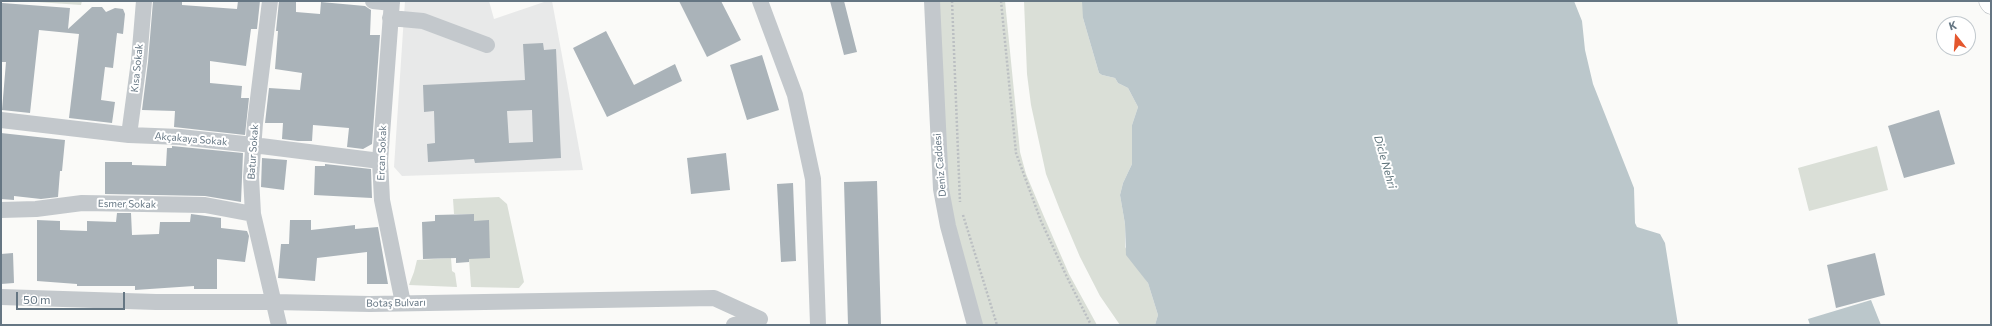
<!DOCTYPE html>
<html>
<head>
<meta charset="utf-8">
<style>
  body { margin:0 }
  #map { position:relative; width:1992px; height:326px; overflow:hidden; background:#fafaf8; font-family:Commissioner,sans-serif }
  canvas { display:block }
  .frame { position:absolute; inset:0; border:2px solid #657683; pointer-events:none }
  .north { position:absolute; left:1936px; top:16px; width:40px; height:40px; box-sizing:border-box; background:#fff; border:1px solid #c1c8cd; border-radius:50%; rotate:343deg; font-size:11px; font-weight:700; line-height:16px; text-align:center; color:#657683 }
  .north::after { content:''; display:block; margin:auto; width:14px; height:18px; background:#e4572e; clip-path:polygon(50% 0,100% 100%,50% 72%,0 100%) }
  .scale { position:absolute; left:16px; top:292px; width:109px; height:18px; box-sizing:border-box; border:2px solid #657683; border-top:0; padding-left:5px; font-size:12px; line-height:14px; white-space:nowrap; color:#657683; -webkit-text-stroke:3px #fff; paint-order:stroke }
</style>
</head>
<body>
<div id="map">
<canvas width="1992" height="326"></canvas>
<div class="frame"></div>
<div class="north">K</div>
<div class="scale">50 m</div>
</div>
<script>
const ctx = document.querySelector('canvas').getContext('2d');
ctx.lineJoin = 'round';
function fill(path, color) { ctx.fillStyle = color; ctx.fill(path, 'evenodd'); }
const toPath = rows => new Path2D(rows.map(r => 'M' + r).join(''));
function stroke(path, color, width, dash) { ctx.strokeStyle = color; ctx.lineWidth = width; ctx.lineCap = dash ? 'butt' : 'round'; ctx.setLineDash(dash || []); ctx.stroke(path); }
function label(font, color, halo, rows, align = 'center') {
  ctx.font = font + ' Commissioner,sans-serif'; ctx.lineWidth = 4; ctx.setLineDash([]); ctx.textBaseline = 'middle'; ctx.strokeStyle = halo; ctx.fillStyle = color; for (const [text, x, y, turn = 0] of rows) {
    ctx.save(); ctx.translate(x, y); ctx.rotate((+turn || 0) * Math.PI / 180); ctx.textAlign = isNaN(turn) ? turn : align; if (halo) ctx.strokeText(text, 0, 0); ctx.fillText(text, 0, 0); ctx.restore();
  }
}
const built = toPath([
  [405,1,489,1,494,19,547,1,552,1,583,170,402,176,394,167]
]);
const green = toPath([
  [22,1,82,1,81,5],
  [932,1,1005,1,1020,152,1026,174,1045,219,1069,274,1097,325,975,325,948,226],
  [1024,1,1083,1,1083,18,1099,73,1102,75,1115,78,1118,83,1128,88,1138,107,1132,125,1132,164,1123,183,1120,195,1125,224,1125,247,1148,283,1158,315,1155,325,1120,325,1100,296,1080,257,1060,210,1046,174,1031,105,1027,74],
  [1877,146,1888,190,1809,211,1798,168],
  [499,197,507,204,524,282,519,288,471,287,469,259,474,214,454,214,453,199],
  [451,258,452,271,455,273,457,287,409,285,414,272,417,260]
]);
const water = toPath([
  [1082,1,1574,1,1582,21,1585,50,1593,84,1634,188,1635,223,1637,227,1660,234,1665,243,1678,325,1155,325,1158,315,1148,283,1126,255,1125,224,1120,195,1123,183,1132,164,1132,125,1138,107,1128,88,1118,83,1115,78,1102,75,1099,73,1083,18],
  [1871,300,1881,325,1810,325,1808,319]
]);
const building = toPath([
  [153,1,182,1,182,5,237,9,238,1,260,1,257,29,251,29,246,66,210,61,210,83,242,86,241,98,249,98,245,135,174,127,175,111,142,110,148,62],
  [279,1,296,1,296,12,320,14,321,2,365,6,371,10,370,35,380,35,372,144,363,149,347,147,349,128,313,125,312,141,298,141,282,139,283,123,265,123,269,88,300,90,302,73,275,69,278,31,276,31],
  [679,1,721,1,741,40,707,57],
  [830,1,844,1,857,52,844,55],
  [2,3,70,8,68,29,92,7,102,7,106,12,115,8,123,9,125,14,123,34,117,33,113,68,105,67,101,100,115,102,112,123,69,118,79,34,39,30,30,113,2,110,6,62,1,62],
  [606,31,634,85,675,64,682,81,607,117,573,48],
  [543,43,544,50,556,49,561,158,475,163,474,159,428,162,427,144,435,143,434,111,424,112,423,85,525,80,523,44],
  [532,110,533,142,509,143,507,111],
  [762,55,779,110,747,120,730,65],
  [1939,110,1955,164,1904,178,1888,126],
  [1,133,65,140,62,171,60,171,58,197,41,199,14,196,14,200,1,199],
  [172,146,243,153,241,202,205,196,105,194,105,162,132,162,132,165,166,166,167,148,172,148],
  [726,153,730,190,691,194,687,158],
  [262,158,287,160,284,190,261,187],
  [325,164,371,169,372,198,314,195,315,166,325,166],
  [877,181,881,325,848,325,844,182],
  [793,183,796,261,781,262,777,184],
  [117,213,131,213,132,235,159,234,160,222,190,222,191,214,221,218,221,228,247,231,249,236,245,262,217,259,217,289,194,289,194,286,135,290,135,286,77,286,77,284,37,281,37,220,60,221,60,230,87,231,87,221,116,222],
  [474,214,474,221,489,220,490,258,469,259,469,262,456,263,456,258,423,259,422,222,435,221,435,215],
  [290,220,311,220,311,230,355,225,355,229,378,227,388,284,367,284,367,252,317,258,315,281,278,278,281,244,289,244],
  [13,253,14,283,1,284,1,254],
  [1875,253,1885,295,1836,308,1827,265]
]);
const path = toPath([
  [952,1,960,202],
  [1001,1,1016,153,1041,221,1066,275,1091,325],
  [963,215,997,325]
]);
const minor = toPath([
  [270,1,255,123,251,177,253,214,279,325],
  [373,1,392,3],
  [392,1,380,161,382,200,403,303],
  [760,1,795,95,813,179,818,325],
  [932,1,941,189,948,226,975,325],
  [390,18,423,21,487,45],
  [1,120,129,135,180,137,253,145,380,161],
  [129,135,139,61,144,1],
  [1,210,36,209,82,203,205,205,253,214],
  [1,297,156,302,274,302,370,304,714,298,760,319],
  [734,325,760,319]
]);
const major = toPath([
  [1989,1,1991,4]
]);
const streetNames = [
  ["Kısa Sokak",137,68,-84],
  ["Akçakaya Sokak",191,139,5],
  ["Batur Sokak",253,152,-86],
  ["Ercan Sokak",382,153,-88],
  ["Deniz Caddesi",940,165,-95],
  ["Esmer Sokak",127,204,1],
  ["Botaş Bulvarı",396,303,-1]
];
const waterNames = [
  ["Dicle Nehri",1385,162,74]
];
fill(built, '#e8e9e9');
fill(green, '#dadfd7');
fill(water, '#bbc7cb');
fill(building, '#aab3b9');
stroke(major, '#b5babe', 21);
stroke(path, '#bbbfc2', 2.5, [2, 2]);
stroke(minor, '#c3c8cc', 16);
stroke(major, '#fff', 20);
label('10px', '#657683', '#fff', streetNames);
label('italic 11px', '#60757c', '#fff', waterNames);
</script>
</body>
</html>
